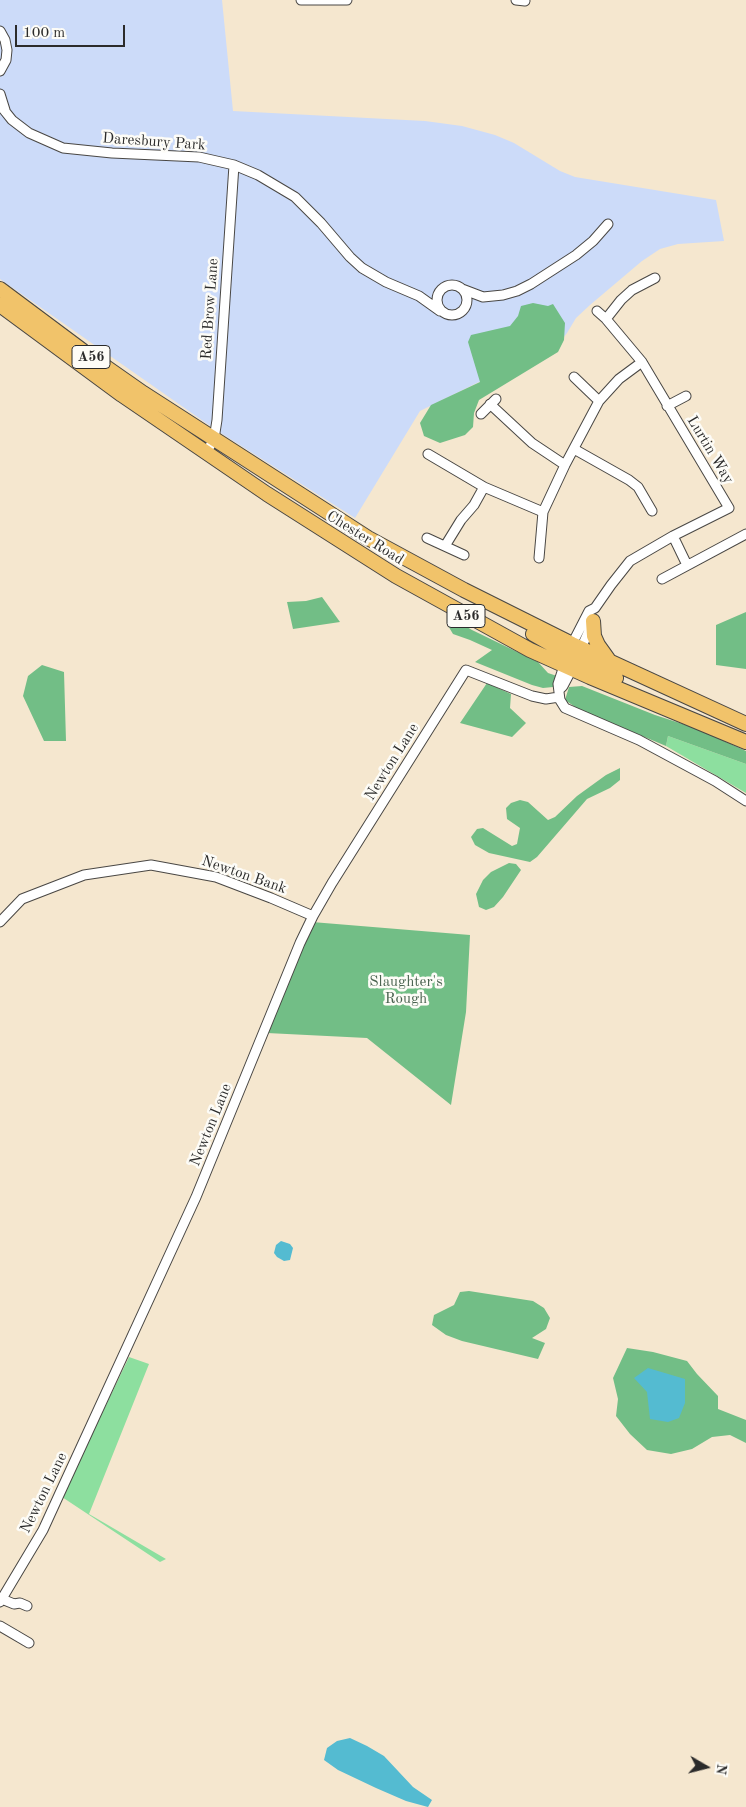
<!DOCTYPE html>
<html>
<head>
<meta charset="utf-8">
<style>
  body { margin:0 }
  #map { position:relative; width:746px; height:1807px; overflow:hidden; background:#f5e7cf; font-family:"Old Standard TT",serif }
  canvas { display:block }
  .north { position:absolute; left:681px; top:1742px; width:50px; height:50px; -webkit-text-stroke:4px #fdfcf7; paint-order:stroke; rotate:98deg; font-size:14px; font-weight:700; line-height:20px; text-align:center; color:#2b2b2b }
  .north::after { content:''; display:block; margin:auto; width:18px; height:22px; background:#2b2b2b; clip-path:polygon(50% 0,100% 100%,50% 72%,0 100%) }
  .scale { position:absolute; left:15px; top:25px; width:110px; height:22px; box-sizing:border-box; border:2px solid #2b2b2b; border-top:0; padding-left:6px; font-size:15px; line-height:18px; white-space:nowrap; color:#2b2b2b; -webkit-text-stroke:4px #fdfcf7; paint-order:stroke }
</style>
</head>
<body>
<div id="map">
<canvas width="746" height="1807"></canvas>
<div class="north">N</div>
<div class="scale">100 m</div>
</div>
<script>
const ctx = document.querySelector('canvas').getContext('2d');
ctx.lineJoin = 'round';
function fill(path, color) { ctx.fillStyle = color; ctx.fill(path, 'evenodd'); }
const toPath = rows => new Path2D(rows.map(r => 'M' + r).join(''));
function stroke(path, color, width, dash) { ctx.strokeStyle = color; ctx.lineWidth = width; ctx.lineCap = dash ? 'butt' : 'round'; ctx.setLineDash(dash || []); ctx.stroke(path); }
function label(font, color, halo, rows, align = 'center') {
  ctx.font = font + ' "Old Standard TT",serif'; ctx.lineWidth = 5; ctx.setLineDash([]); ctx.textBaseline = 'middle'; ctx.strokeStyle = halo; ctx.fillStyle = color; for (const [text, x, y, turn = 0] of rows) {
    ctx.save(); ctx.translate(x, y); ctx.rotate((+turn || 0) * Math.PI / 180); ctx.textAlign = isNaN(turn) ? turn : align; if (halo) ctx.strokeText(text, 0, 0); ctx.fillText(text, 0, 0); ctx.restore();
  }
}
const built = toPath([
  [0,0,222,0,233,111,425,121,462,126,495,135,514,143,560,171,575,177,716,200,724,241,678,244,660,249,642,261,590,305,576,318,567,333,557,346,523,367,479,382,420,411,355,518,216,430,0,279]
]);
const green = toPath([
  [668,736,746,764,746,793,666,746],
  [129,1357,149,1364,89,1514,166,1559,160,1562,62,1497]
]);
const forest = toPath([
  [533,303,548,306,553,304,565,323,564,340,558,352,479,400,474,413,473,427,465,435,440,443,424,436,420,423,431,405,480,382,468,342,471,335,510,326,518,316,521,306],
  [322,597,340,622,293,629,287,602,306,601],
  [746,612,746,669,716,665,716,625],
  [453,619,472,630,538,662,548,673,557,676,553,687,543,688,532,685,475,662,492,650,470,640,453,634,447,624],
  [42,665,64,672,66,741,44,741,23,696,28,676],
  [487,683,511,694,510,708,526,723,512,737,460,723],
  [582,686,655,715,695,728,746,751,746,764,668,736,666,746,578,709,565,700,569,687],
  [620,768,620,780,610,788,587,799,537,857,530,862,489,853,475,845,471,837,477,829,483,828,512,846,517,844,520,828,507,819,506,808,511,803,520,800,528,802,548,820,555,817,577,796,606,775],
  [509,863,516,864,521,870,503,897,494,907,486,910,479,907,476,894,483,880,491,872],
  [312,922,470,935,466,1012,451,1105,367,1038,267,1033],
  [469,1291,533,1301,544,1308,550,1318,546,1329,532,1338,545,1343,538,1359,462,1341,446,1335,432,1325,434,1315,454,1305,460,1292],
  [627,1348,653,1352,687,1361,697,1374,718,1396,718,1409,746,1420,746,1443,730,1435,712,1437,692,1449,671,1454,647,1450,630,1434,616,1416,618,1399,613,1378]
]);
const water = toPath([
  [281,1241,290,1244,293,1248,290,1260,284,1261,277,1257,274,1253,276,1245],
  [648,1368,685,1379,685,1403,679,1418,668,1422,650,1419,647,1392,634,1378],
  [350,1738,367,1746,384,1756,413,1787,432,1800,428,1807,406,1801,376,1788,338,1770,324,1760,327,1748,337,1741]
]);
const minor = toPath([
  [301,0,347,0],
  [516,0,525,1],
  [0,31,5,40,7,50,6,60,0,71],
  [0,94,5,110],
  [0,105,12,120,29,133,63,148,112,153,199,157,234,165,258,175,295,197,321,223,350,257,362,268,386,282,419,296,440,311],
  '437 300a15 15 0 1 1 30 0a15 15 0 1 1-30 0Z',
  [462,289,483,297,503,295,517,291,531,284,576,255,593,241,608,224],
  [606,319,621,300,632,290,655,278],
  [574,377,599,401],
  [490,404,532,443,565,465],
  [667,406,686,396],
  [481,414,496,399],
  [574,449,629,480,638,487,652,511],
  [206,453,214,439,217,420,234,165],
  [428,454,484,487,543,512],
  [673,536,687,565],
  [427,538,464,555],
  [445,546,461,520,474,505,484,487],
  [539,558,543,512,565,465,599,401,619,379,642,362],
  [662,579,746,534],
  [570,648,589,611,595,608,611,585,630,561,673,536,729,508,642,362,606,319,597,311],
  [579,653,591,626],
  [566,660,558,684,560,700,565,708,639,740,715,781,746,801],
  [559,690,563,686,574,665],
  [0,922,22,899,84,875,151,865,216,877,271,898,313,916],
  [2,1599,14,1604,20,1603,27,1606],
  [0,1602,43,1530,59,1495,196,1197,300,943,313,916,332,883,466,670,532,696,546,699,559,697],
  [0,1626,29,1643]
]);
const highway = toPath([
  [0,289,83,351,143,393,368,538,464,590,572,644,746,724],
  [0,305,122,395,267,494,396,576,530,650,590,677,746,742],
  [593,621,594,636,598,645,608,659],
  [533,634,595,669,616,678]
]);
const shields = [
  [91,357,38],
  [466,616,38]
];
const shieldNames = [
  ["A56",91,357],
  ["A56",466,616]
];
const streetNames = [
  ["Daresbury Park",154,142,4],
  ["Red Brow Lane",210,309,-86],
  ["Lurtin Way",710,450,59],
  ["Chester Road",365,538,32],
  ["Newton Lane",392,762,-58],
  ["Newton Bank",244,875,19],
  ["Newton Lane",211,1125,-68],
  ["Newton Lane",44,1493,-64]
];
const parkNames = [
  ["Slaughter's",406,982],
  ["Rough",406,999]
];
fill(built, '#ccdbf9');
fill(green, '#8ddf9f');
fill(forest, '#72be86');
fill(water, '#54bbd1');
stroke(minor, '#494744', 11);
stroke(highway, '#494744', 16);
stroke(minor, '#fff', 9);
stroke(highway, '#f1c36a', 14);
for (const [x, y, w] of shields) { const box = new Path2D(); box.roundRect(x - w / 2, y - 11.5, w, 23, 4); ctx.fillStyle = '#fdfcf7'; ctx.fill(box); stroke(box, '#2b2b2b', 1); }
label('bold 14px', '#2b2b2b', null, shieldNames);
label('15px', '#2b2b2b', '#fdfcf7', streetNames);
label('15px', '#48614e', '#fdfcf7', parkNames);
</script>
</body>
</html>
